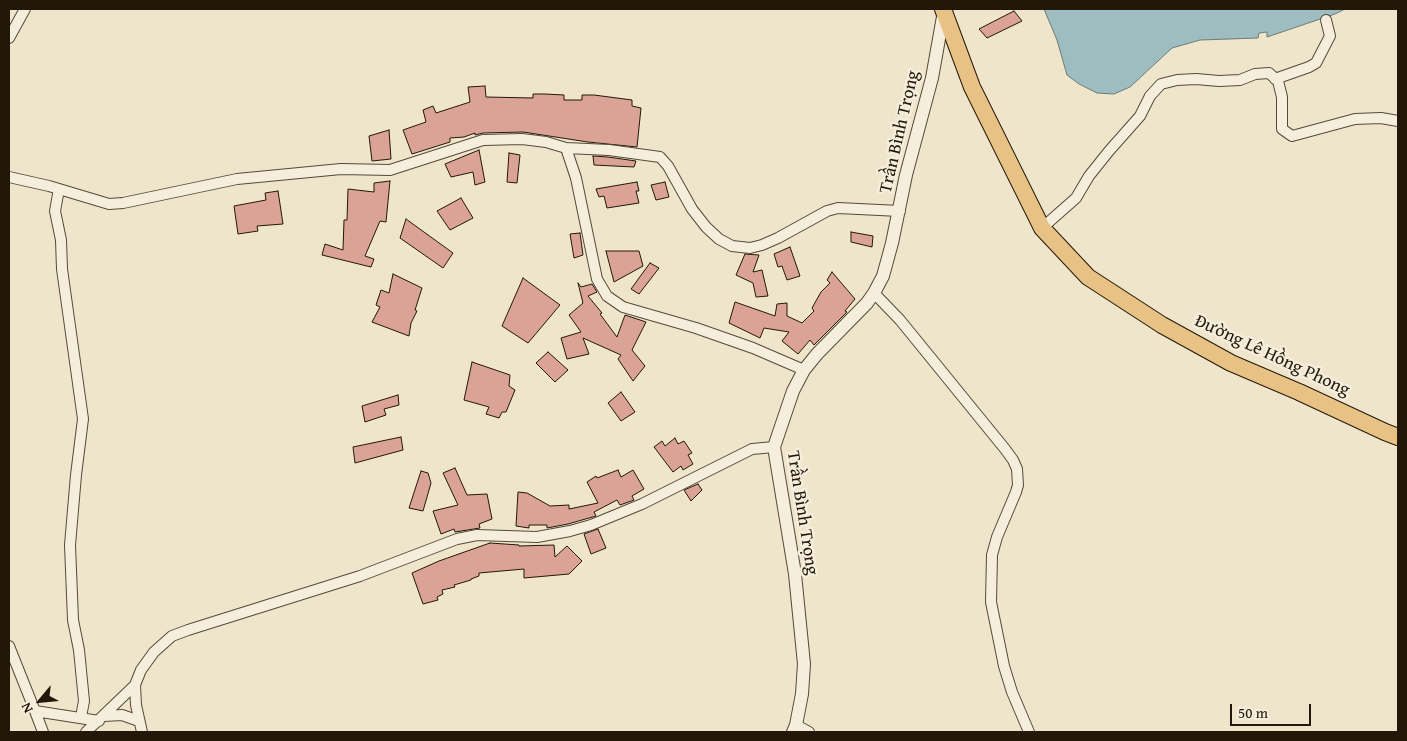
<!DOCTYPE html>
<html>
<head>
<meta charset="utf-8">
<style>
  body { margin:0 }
  #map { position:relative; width:1407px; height:741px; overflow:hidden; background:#efe5ca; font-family:"Gentium Book Plus",serif }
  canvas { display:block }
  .frame { position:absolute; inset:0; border:10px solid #221709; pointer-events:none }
  .north { position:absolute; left:15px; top:676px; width:50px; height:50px; -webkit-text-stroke:4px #f5eedd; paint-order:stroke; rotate:242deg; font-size:14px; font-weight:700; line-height:20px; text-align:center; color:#221709 }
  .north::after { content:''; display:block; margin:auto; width:18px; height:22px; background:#221709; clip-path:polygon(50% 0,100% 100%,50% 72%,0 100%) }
  .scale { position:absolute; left:1230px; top:704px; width:81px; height:22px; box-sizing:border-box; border:2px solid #221709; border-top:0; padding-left:6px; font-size:15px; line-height:18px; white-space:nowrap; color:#221709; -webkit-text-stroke:4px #f5eedd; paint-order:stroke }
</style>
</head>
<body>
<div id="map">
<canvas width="1407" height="741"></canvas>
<div class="frame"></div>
<div class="north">N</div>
<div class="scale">50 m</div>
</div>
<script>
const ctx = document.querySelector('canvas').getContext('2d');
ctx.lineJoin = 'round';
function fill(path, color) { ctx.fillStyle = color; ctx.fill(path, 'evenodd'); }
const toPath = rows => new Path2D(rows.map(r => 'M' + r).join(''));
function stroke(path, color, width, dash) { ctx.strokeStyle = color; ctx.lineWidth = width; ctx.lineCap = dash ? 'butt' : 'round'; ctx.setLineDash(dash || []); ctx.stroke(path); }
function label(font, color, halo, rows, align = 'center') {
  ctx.font = font + ' "Gentium Book Plus",serif'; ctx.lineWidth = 5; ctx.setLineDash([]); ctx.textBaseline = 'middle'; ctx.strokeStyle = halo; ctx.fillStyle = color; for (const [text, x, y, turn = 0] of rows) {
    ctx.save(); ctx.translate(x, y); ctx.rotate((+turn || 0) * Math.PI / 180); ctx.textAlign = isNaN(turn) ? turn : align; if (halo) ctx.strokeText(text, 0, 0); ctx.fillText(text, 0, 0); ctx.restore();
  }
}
const water = toPath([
  [1044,9,1345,9,1335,14,1267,37,1267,32,1259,33,1258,38,1200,40,1172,48,1130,87,1114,94,1097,93,1079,84,1067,75,1057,40,1044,9]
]);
const building = toPath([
  [1014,11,1022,21,987,38,979,29,1014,11],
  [485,86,486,97,533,98,533,94,545,94,564,95,564,100,582,100,582,95,594,95,632,100,632,106,641,108,637,147,588,142,523,132,483,133,475,135,475,133,464,137,450,138,450,142,412,154,403,130,426,122,423,110,433,106,436,113,470,102,468,87,485,86],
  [389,130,391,159,372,161,369,136,389,130],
  [479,150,485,182,475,185,473,172,451,177,445,164,479,150],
  [509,153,520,155,517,183,507,182,509,153],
  [593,156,608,157,636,161,634,167,594,165,593,156],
  [390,181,386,222,380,221,365,256,374,259,371,267,322,255,325,244,343,250,344,220,347,220,348,189,374,192,374,183,390,181],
  [637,182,639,191,636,191,639,203,607,208,604,196,599,197,596,189,637,182],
  [665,182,669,197,656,200,651,185,665,182],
  [278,191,283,224,257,226,258,231,238,234,234,206,266,200,265,193,278,191],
  [461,198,473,218,450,230,437,211,461,198],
  [406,219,453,253,443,268,400,238,406,219],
  [851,232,873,236,872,247,851,242,851,232],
  [580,233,583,255,574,258,570,234,580,233],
  [790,247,800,276,787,280,782,266,778,267,774,254,790,247],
  [606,251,639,251,643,266,614,282,606,251],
  [745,254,759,255,753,272,762,270,768,296,756,297,753,283,736,275,745,254],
  [650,263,659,268,639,294,631,289,650,263],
  [832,272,855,299,845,311,847,312,814,345,810,340,798,354,782,341,789,332,764,328,760,338,729,323,735,302,775,316,777,304,787,303,787,316,802,323,814,311,812,308,821,292,830,283,827,280,832,272],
  [393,274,422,288,415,310,417,311,411,323,409,336,372,322,380,307,376,305,381,290,389,293,393,274],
  [523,278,560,305,528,343,502,326,523,278],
  [578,283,581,287,592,284,597,292,588,296,602,313,600,314,617,337,625,315,646,322,632,350,645,366,633,381,618,359,621,355,583,338,589,354,567,359,561,338,581,332,569,315,583,303,578,283],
  [548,352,568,370,555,382,536,363,548,352],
  [472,362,510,375,509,386,515,390,506,412,502,412,499,418,486,414,489,407,464,400,472,362],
  [621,392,635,412,621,421,608,403,621,392],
  [398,395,399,405,384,409,386,415,365,422,362,406,398,395],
  [401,437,403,450,355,463,353,447,401,437],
  [675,438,678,444,684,441,692,453,688,455,693,464,683,470,681,466,673,472,654,447,662,441,665,446,675,438],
  [455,468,467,495,487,494,492,519,479,524,480,528,455,532,454,529,441,534,433,511,458,505,443,473,455,468],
  [618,470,621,477,633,470,644,489,632,496,634,500,620,505,617,500,594,512,596,516,568,524,547,528,547,525,529,525,529,528,516,526,518,492,527,493,550,506,569,505,569,509,598,503,587,482,596,476,597,478,618,470],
  [421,471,428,473,431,483,423,511,409,508,421,471],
  [698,484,702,490,691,501,684,490,698,484],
  [598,529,606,548,591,554,584,534,598,529],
  [490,543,519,545,519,546,554,545,555,557,567,546,582,561,569,574,524,578,524,569,479,573,479,576,471,579,471,580,454,585,455,587,442,590,443,594,437,597,438,600,423,604,412,573,439,561,490,543]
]);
const minor = toPath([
  [9,38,25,9],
  [1275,79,1309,67,1316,63,1330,36,1326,20],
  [566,148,576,178,597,279,607,296,623,307,696,328,753,348,804,370],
  [9,177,49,186,109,204,123,203,237,179,341,169,390,170,483,140,522,139,546,142,566,148,609,150,660,157,668,166,692,209,706,227,719,239,732,246,750,248,762,245,778,238,827,211,838,208,900,211],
  [59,189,55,211,61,240,62,269,83,419,76,475,70,545,73,620,79,650,84,701,81,717],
  [1042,228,1076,198,1089,176,1109,151,1140,116,1150,96,1161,84,1177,80,1196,79,1219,81,1240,80,1255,74,1269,73,1278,81,1282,97,1282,129,1292,136,1355,119,1381,118,1398,121],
  [874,293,900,320,1005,449,1013,460,1017,469,1018,485,1016,492,997,537,992,555,991,602,1004,666,1012,692,1029,732],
  [9,646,35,711,99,721],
  [35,711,43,732],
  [104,716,122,715,139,721],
  [796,725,809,732],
  [86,732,135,685],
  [142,732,136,705,135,685,141,670,154,652,172,636,188,630,360,576,457,539,477,535,537,537,570,531,591,525,642,504,752,449,774,447]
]);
const tertiary = toPath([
  [793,732,796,725,802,694,804,664,795,574,774,447,793,391,804,370,817,354,867,303,874,293,883,276,892,243,906,175,932,78,944,11]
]);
const primary = toPath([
  [943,9,972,87,1042,228,1088,277,1162,325,1231,363,1299,392,1385,432,1398,437]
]);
const streetNames = [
  ["Trần Bình Trọng",900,132,-77],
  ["Đường Lê Hồng Phong",1272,356,25],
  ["Trần Bình Trọng",802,513,81]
];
fill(water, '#9dbdc0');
stroke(water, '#6c7b77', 1);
fill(building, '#dba296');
stroke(building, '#221709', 1);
stroke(minor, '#554a39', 12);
stroke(tertiary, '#554a39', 14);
stroke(primary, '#221709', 18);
stroke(minor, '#f5eedd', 10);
stroke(tertiary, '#f5eedd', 12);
stroke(primary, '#e8c285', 16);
label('18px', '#221709', '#f5eedd', streetNames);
</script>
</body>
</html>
